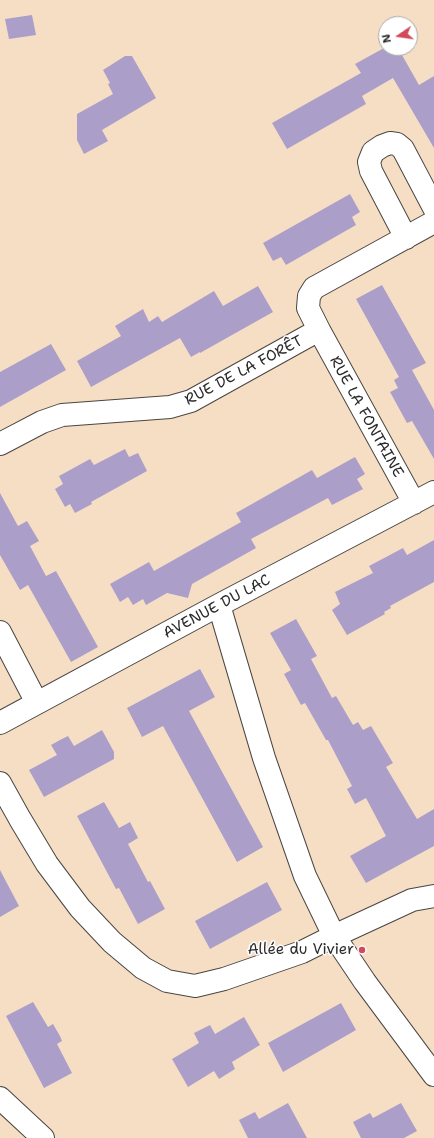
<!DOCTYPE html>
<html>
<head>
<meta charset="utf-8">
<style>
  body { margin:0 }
  #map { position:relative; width:434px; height:1138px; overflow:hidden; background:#f6dec5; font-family:"Shantell Sans",sans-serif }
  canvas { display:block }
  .north { position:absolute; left:378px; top:16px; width:40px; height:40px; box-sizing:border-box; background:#fff; border:1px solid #aaa; border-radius:50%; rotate:257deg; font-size:11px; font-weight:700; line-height:16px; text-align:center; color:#2b2b2b }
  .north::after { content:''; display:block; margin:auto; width:14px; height:18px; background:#d1495b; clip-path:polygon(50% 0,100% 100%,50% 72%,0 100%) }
</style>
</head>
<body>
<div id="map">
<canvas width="434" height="1138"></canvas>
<div class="north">N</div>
</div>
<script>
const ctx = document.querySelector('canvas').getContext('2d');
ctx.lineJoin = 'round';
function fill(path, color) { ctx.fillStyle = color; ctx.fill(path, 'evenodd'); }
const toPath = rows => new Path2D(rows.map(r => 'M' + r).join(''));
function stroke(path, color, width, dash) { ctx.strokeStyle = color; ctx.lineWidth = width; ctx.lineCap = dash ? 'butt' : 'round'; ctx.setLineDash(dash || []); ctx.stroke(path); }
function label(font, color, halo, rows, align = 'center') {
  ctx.font = font + ' "Shantell Sans",sans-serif'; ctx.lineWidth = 3; ctx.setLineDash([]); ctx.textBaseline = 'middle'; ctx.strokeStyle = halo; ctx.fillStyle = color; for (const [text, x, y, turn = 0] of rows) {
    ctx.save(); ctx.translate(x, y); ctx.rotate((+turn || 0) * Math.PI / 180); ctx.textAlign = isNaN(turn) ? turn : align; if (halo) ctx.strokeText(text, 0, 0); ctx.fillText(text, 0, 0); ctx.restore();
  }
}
const building = toPath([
  [32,15,36,35,9,39,5,19],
  [384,48,398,48,419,85,434,76,434,148,393,78,362,96,366,104,287,149,272,123,361,73,355,64],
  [125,56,132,56,156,98,102,130,108,141,84,154,77,140,77,114,113,94,108,84,110,83,103,70],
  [350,194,360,212,352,217,356,225,286,265,281,257,273,261,263,243],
  [382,285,426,363,412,370,434,410,434,459,412,421,407,423,390,392,398,388,394,380,399,377,356,299],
  [258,286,273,312,200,353,200,352,191,357,180,338,91,387,77,361,121,336,115,326,143,309,149,322,158,316,162,322,214,291,223,306],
  [51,344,66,370,0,407,0,372],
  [125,449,129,457,138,453,147,471,91,502,92,504,75,513,70,504,65,507,55,489,63,484,59,476,90,459,94,465],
  [355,457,365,474,357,479,363,489,332,505,328,498,251,539,256,548,192,584,188,598,167,593,146,605,143,599,133,605,128,597,120,602,110,584,149,562,154,571,241,522,236,513,312,470,317,478],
  [0,493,18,526,27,521,39,541,30,546,46,576,56,571,98,647,71,662,28,585,20,590,0,555],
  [434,540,434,582,390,606,391,608,384,612,385,614,347,635,332,610,340,604,335,592,373,573,369,566,403,548,407,555],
  [296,619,317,656,311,659,332,698,336,696,353,725,358,722,363,730,371,726,393,763,386,767,417,819,434,809,434,846,366,883,350,856,386,836,366,798,355,804,347,789,352,786,328,740,326,740,305,703,301,705,284,674,291,670,270,633],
  [200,669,215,697,189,711,263,847,237,862,163,726,142,737,127,708],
  [102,730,114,752,114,759,44,797,29,770,57,755,51,745,60,740,68,736,74,746],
  [104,802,119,828,130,822,138,838,128,844,148,882,150,881,165,909,138,924,119,888,116,889,77,816],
  [0,870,19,906,0,917],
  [267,882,282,910,210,949,195,921],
  [33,1002,48,1027,53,1024,60,1036,62,1041,57,1044,72,1073,44,1088,6,1016],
  [341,1003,356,1030,283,1072,268,1043],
  [244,1017,260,1045,232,1062,235,1069,219,1079,214,1071,188,1087,172,1059,199,1043,194,1033,210,1025,215,1034],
  [288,1103,307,1138,248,1138,239,1120,255,1112,259,1119],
  [401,1103,417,1131,404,1138,361,1138,353,1122,370,1113,373,1118]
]);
const minor = toPath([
  [406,238,371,171,369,162,373,152,382,146,390,143,397,144,403,149,434,208],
  [319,330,414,503],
  [0,444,42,422,62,415,170,407,191,401,319,330,308,308,309,296,314,288,434,222],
  [0,632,37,703],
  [0,723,219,605,434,492],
  [0,783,20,819,47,864,80,908,112,942,143,968,167,981,195,986,224,979,302,952,334,936,305,876,264,758,219,605],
  [434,896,412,900,334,936,365,982,434,1075],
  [0,1098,43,1138]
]);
const markers = [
  [362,950,4,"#d1495b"]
];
const streetNames = [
  ["RUE DE LA FORÊT",244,371,-28],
  ["RUE LA FONTAINE",366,417,61],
  ["AVENUE DU LAC",217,607,-28]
];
const poiNames = [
  ["Allée du Vivier",354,950]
];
fill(building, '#ab9fc9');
stroke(minor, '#494642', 24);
stroke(minor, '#fff', 22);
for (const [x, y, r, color] of markers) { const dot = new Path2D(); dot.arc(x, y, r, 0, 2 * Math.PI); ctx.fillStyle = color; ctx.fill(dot); stroke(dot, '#fff', 1.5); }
label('15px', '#2b2b2b', '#fff', streetNames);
label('15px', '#2b2b2b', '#fff', poiNames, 'right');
</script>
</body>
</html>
